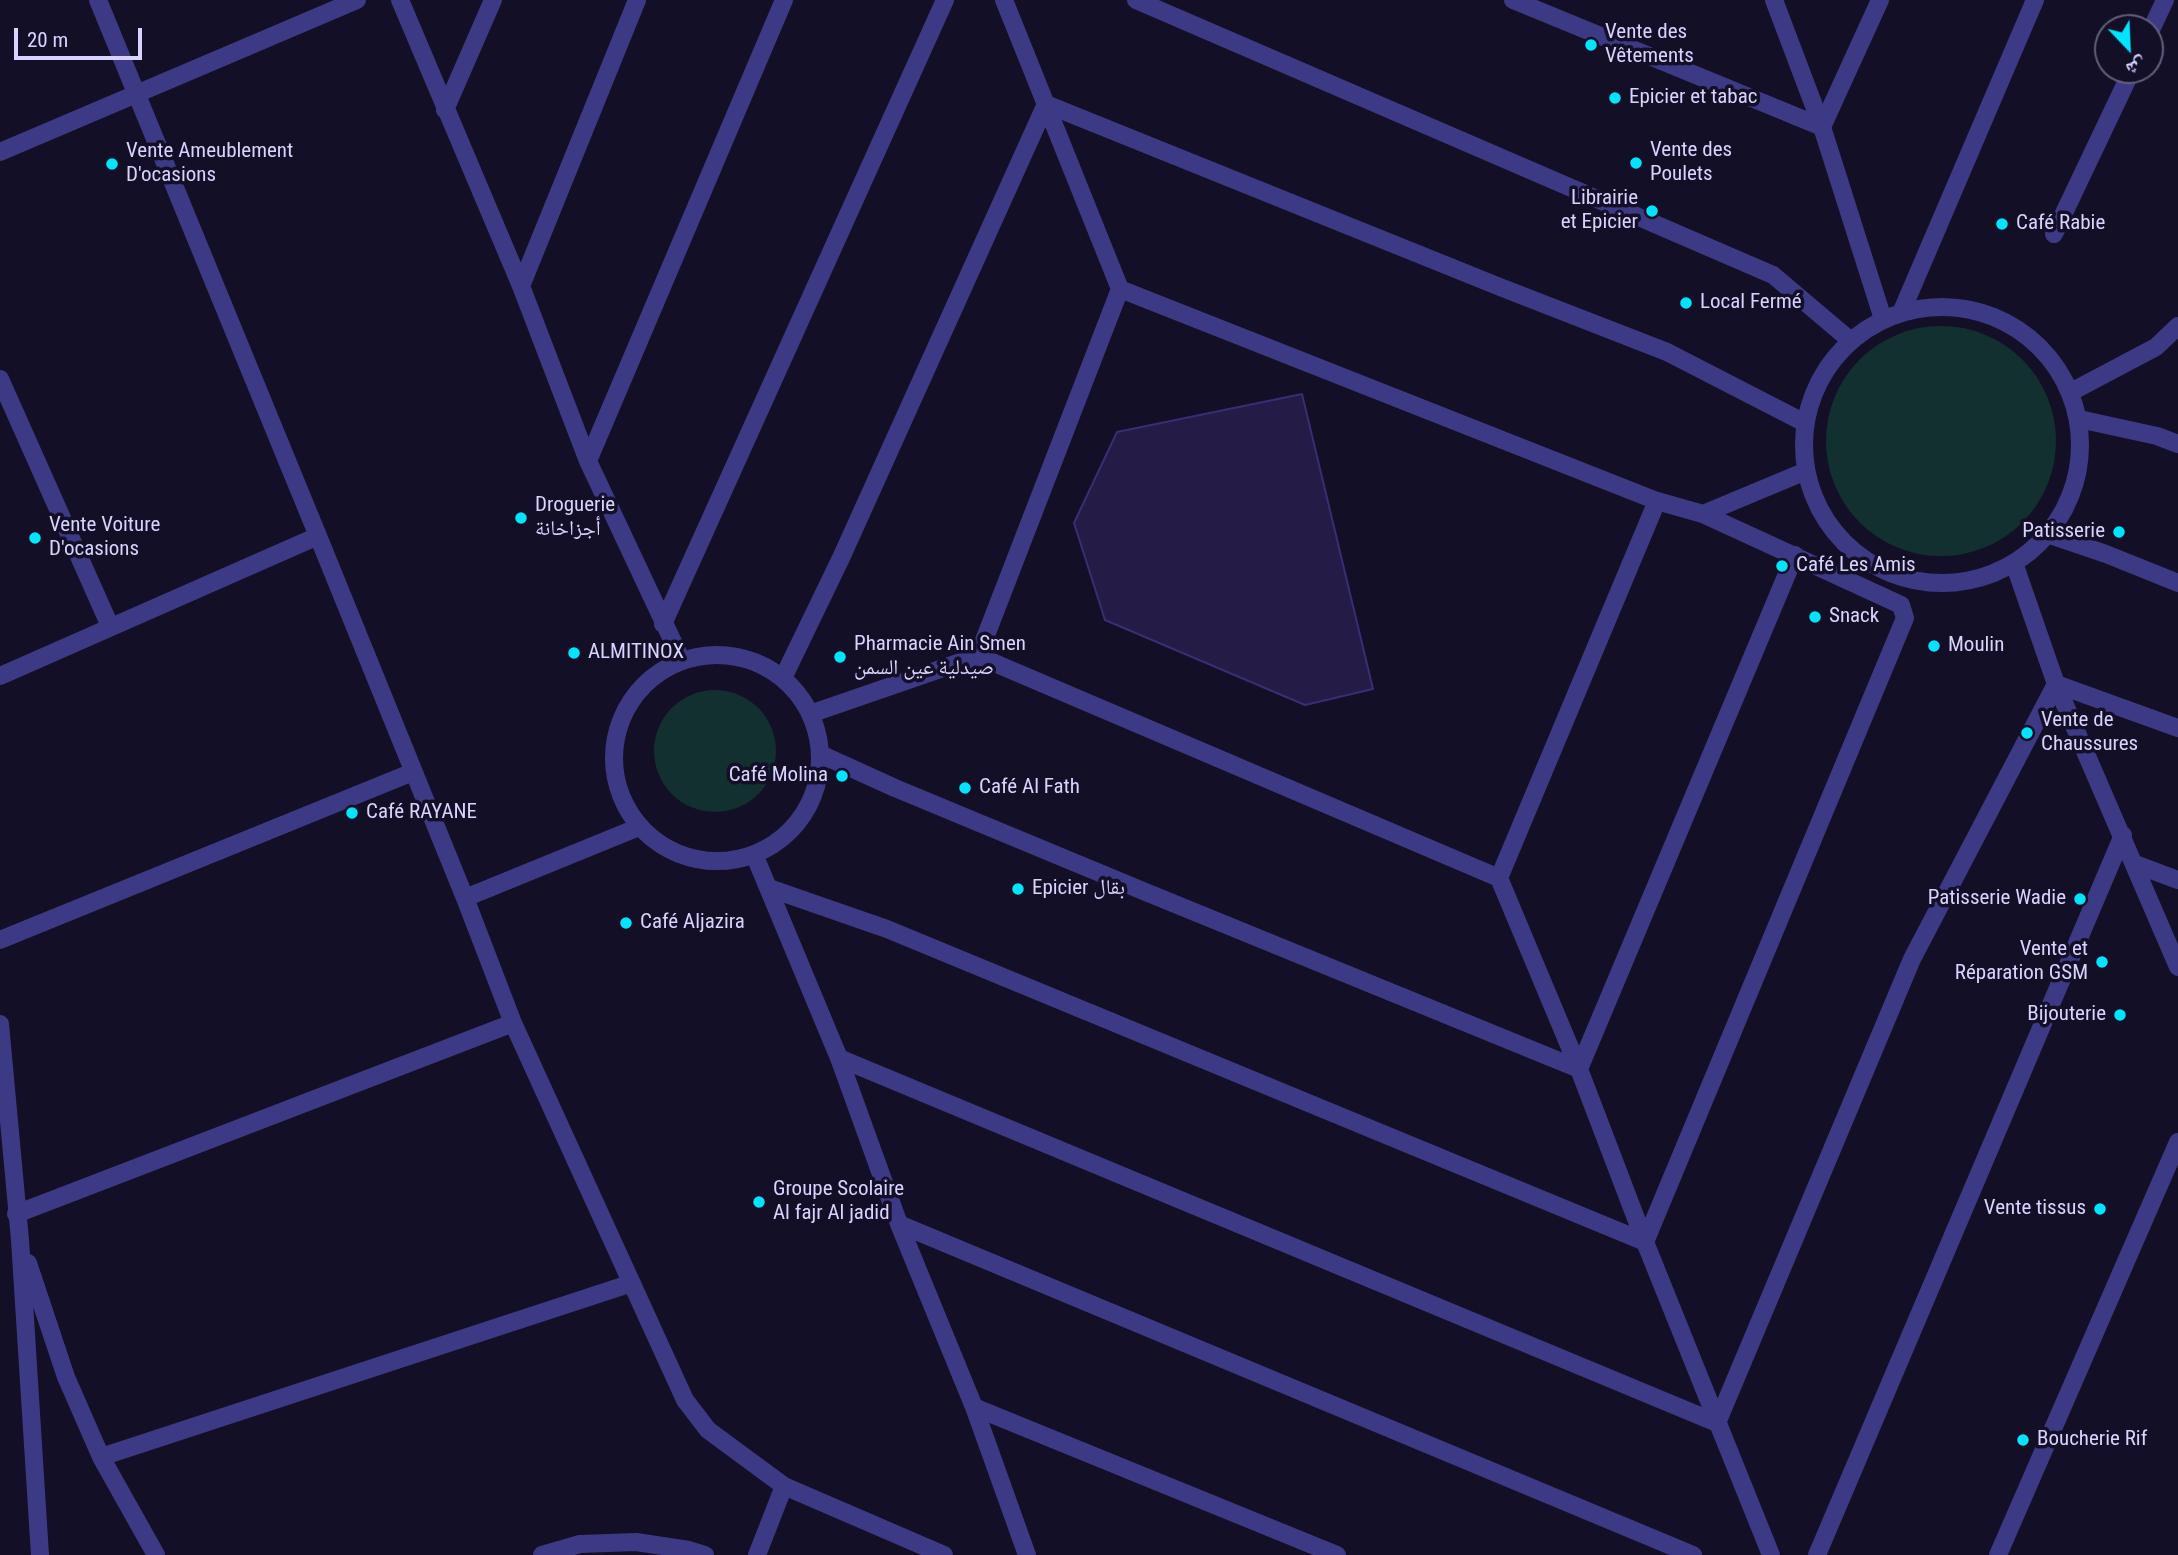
<!DOCTYPE html>
<html>
<head>
<meta charset="utf-8">
<style>
  body { margin:0 }
  #map { position:relative; width:2178px; height:1555px; overflow:hidden; background:#130f26; font-family:"Roboto Condensed","Noto Naskh Arabic",sans-serif }
  canvas { display:block }
  .north { position:absolute; left:2094px; top:14px; width:70px; height:70px; box-sizing:border-box; background:#130f26; border:2px solid #625e7d; border-radius:50%; rotate:157deg; font-size:19px; font-weight:700; line-height:28px; text-align:center; color:#d9d4ff }
  .north::after { content:''; display:block; margin:auto; width:24px; height:32px; background:#00e5ff; clip-path:polygon(50% 0,100% 100%,50% 72%,0 100%) }
  .scale { position:absolute; left:14px; top:28px; width:128px; height:32px; box-sizing:border-box; border:4px solid #d9d4ff; border-top:0; padding-left:9px; font-size:21px; line-height:24px; white-space:nowrap; color:#d9d4ff; -webkit-text-stroke:5px #130f26; paint-order:stroke }
</style>
</head>
<body>
<div id="map">
<canvas width="2178" height="1555"></canvas>
<div class="north">ش</div>
<div class="scale">20 m</div>
</div>
<script>
const ctx = document.querySelector('canvas').getContext('2d');
ctx.lineJoin = 'round';
function fill(path, color) { ctx.fillStyle = color; ctx.fill(path, 'evenodd'); }
const toPath = rows => new Path2D(rows.map(r => 'M' + r).join(''));
function stroke(path, color, width, dash) { ctx.strokeStyle = color; ctx.lineWidth = width; ctx.lineCap = dash ? 'butt' : 'round'; ctx.setLineDash(dash || []); ctx.stroke(path); }
function label(font, color, halo, rows, align = 'center') {
  ctx.font = font + ' "Roboto Condensed","Noto Naskh Arabic",sans-serif'; ctx.lineWidth = 7; ctx.setLineDash([]); ctx.textBaseline = 'middle'; ctx.strokeStyle = halo; ctx.fillStyle = color; for (const [text, x, y, turn = 0] of rows) {
    ctx.save(); ctx.translate(x, y); ctx.rotate((+turn || 0) * Math.PI / 180); ctx.textAlign = isNaN(turn) ? turn : align; if (halo) ctx.strokeText(text, 0, 0); ctx.fillText(text, 0, 0); ctx.restore();
  }
}
const green = toPath([
  '1826 441a115 115 0 1 1 230 0a115 115 0 1 1-230 0Z',
  '654 751a61 61 0 1 1 122 0a61 61 0 1 1-122 0Z'
]);
const building = toPath([
  [1302,394,1373,689,1305,705,1105,620,1074,523,1117,432,1302,394]
]);
const street = toPath([
  [98,0,318,536,465,898,513,1023,685,1400,708,1430,784,1486,944,1555],
  [400,0,521,286,588,461,682,661],
  [1004,0,1120,289,978,656,1499,878,1579,1069,1645,1242,1771,1555],
  [1136,0,1773,275,1851,341],
  [1513,0,1822,127,1880,0],
  [1774,0,1822,127,1883,319],
  [2150,32,2165,0],
  [445,110,493,0],
  [0,152,357,0],
  [2054,234,2132,70],
  [521,286,637,0],
  [1120,289,1657,501,1499,878],
  '1804 445a138 138 0 1 1 276 0a138 138 0 1 1-276 0Z',
  [1901,313,2035,0],
  [0,379,110,626],
  [2071,392,2156,347,2178,326],
  [2079,419,2157,436,2178,444],
  [588,461,784,0],
  [1657,501,1703,514,1806,471],
  [2047,534,2106,554,2178,583],
  [2014,563,2056,684,2178,967],
  [663,624,945,0],
  '614 758a103 103 0 1 1 206 0a103 103 0 1 1-206 0Z',
  [0,676,318,536],
  [783,678,841,558,1046,104,1500,287,1667,352,1805,423],
  [810,714,978,656],
  [820,754,895,788,1148,893,1579,1069,1795,555],
  [754,854,839,1058,899,1224,974,1407,1027,1555],
  [2135,864,2178,880],
  [769,888,887,929,1645,1242,1905,618,1901,605,1703,514],
  [465,898,639,827],
  [0,940,413,772],
  [0,1024,20,1240,40,1555],
  [839,1058,1717,1423,1912,959,2056,684,2178,728],
  [16,1214,513,1023],
  [899,1224,1693,1555],
  [28,1263,66,1377,101,1457,156,1555],
  [974,1407,1337,1555],
  [101,1457,632,1283],
  [542,1555,580,1544,636,1542,689,1550,705,1555],
  [757,1555,784,1486],
  [1817,1555,2123,835],
  [1998,1555,2178,1142]
]);
const markers = [
  [1591,45,7,"#00e5ff"],
  [1615,98,7,"#00e5ff"],
  [1636,163,7,"#00e5ff"],
  [112,164,7,"#00e5ff"],
  [1652,211,7,"#00e5ff"],
  [2002,224,7,"#00e5ff"],
  [1686,303,7,"#00e5ff"],
  [521,518,7,"#00e5ff"],
  [2119,532,7,"#00e5ff"],
  [35,538,7,"#00e5ff"],
  [1782,566,7,"#00e5ff"],
  [1815,617,7,"#00e5ff"],
  [1934,646,7,"#00e5ff"],
  [574,653,7,"#00e5ff"],
  [840,657,7,"#00e5ff"],
  [2027,733,7,"#00e5ff"],
  [842,776,7,"#00e5ff"],
  [965,788,7,"#00e5ff"],
  [352,813,7,"#00e5ff"],
  [1018,889,7,"#00e5ff"],
  [2080,899,7,"#00e5ff"],
  [626,923,7,"#00e5ff"],
  [2102,962,7,"#00e5ff"],
  [2120,1015,7,"#00e5ff"],
  [759,1202,7,"#00e5ff"],
  [2100,1209,7,"#00e5ff"],
  [2023,1440,7,"#00e5ff"]
];
const poiNames = [
  ["Vente des",1605,33],
  ["Vêtements",1605,57],
  ["Epicier et tabac",1629,98],
  ["Vente des",1650,151],
  ["Poulets",1650,175],
  ["Vente Ameublement",126,152],
  ["D'ocasions",126,176],
  ["Librairie",1638,199,"right"],
  ["et Epicier",1638,223,"right"],
  ["Café Rabie",2016,224],
  ["Local Fermé",1700,303],
  ["Droguerie",535,506],
  ["أجزاخانة",535,530],
  ["Vente Voiture",49,526],
  ["D'ocasions",49,550],
  ["Patisserie",2105,532,"right"],
  ["Café Les Amis",1796,566],
  ["Snack",1829,617],
  ["Pharmacie Ain Smen",854,645],
  ["صيدلية عين السمن",854,669],
  ["Moulin",1948,646],
  ["ALMITINOX",588,653],
  ["Vente de",2041,721],
  ["Chaussures",2041,745],
  ["Café Molina",828,776,"right"],
  ["Café Al Fath",979,788],
  ["Café RAYANE",366,813],
  ["Epicier بقال",1032,889],
  ["Patisserie Wadie",2066,899,"right"],
  ["Café Aljazira",640,923],
  ["Vente et",2088,950,"right"],
  ["Réparation GSM",2088,974,"right"],
  ["Bijouterie",2106,1015,"right"],
  ["Groupe Scolaire",773,1190],
  ["Al fajr Al jadid",773,1214],
  ["Vente tissus",2086,1209,"right"],
  ["Boucherie Rif",2037,1440]
];
fill(green, '#12302f');
fill(building, '#241b47');
stroke(building, '#3b2d73', 2);
stroke(street, '#3d3a85', 18);
for (const [x, y, r, color] of markers) { const dot = new Path2D(); dot.arc(x, y, r, 0, 2 * Math.PI); ctx.fillStyle = color; ctx.fill(dot); stroke(dot, '#130f26', 2.5); }
label('21px', '#d9d4ff', '#130f26', poiNames, 'left');
</script>
</body>
</html>
